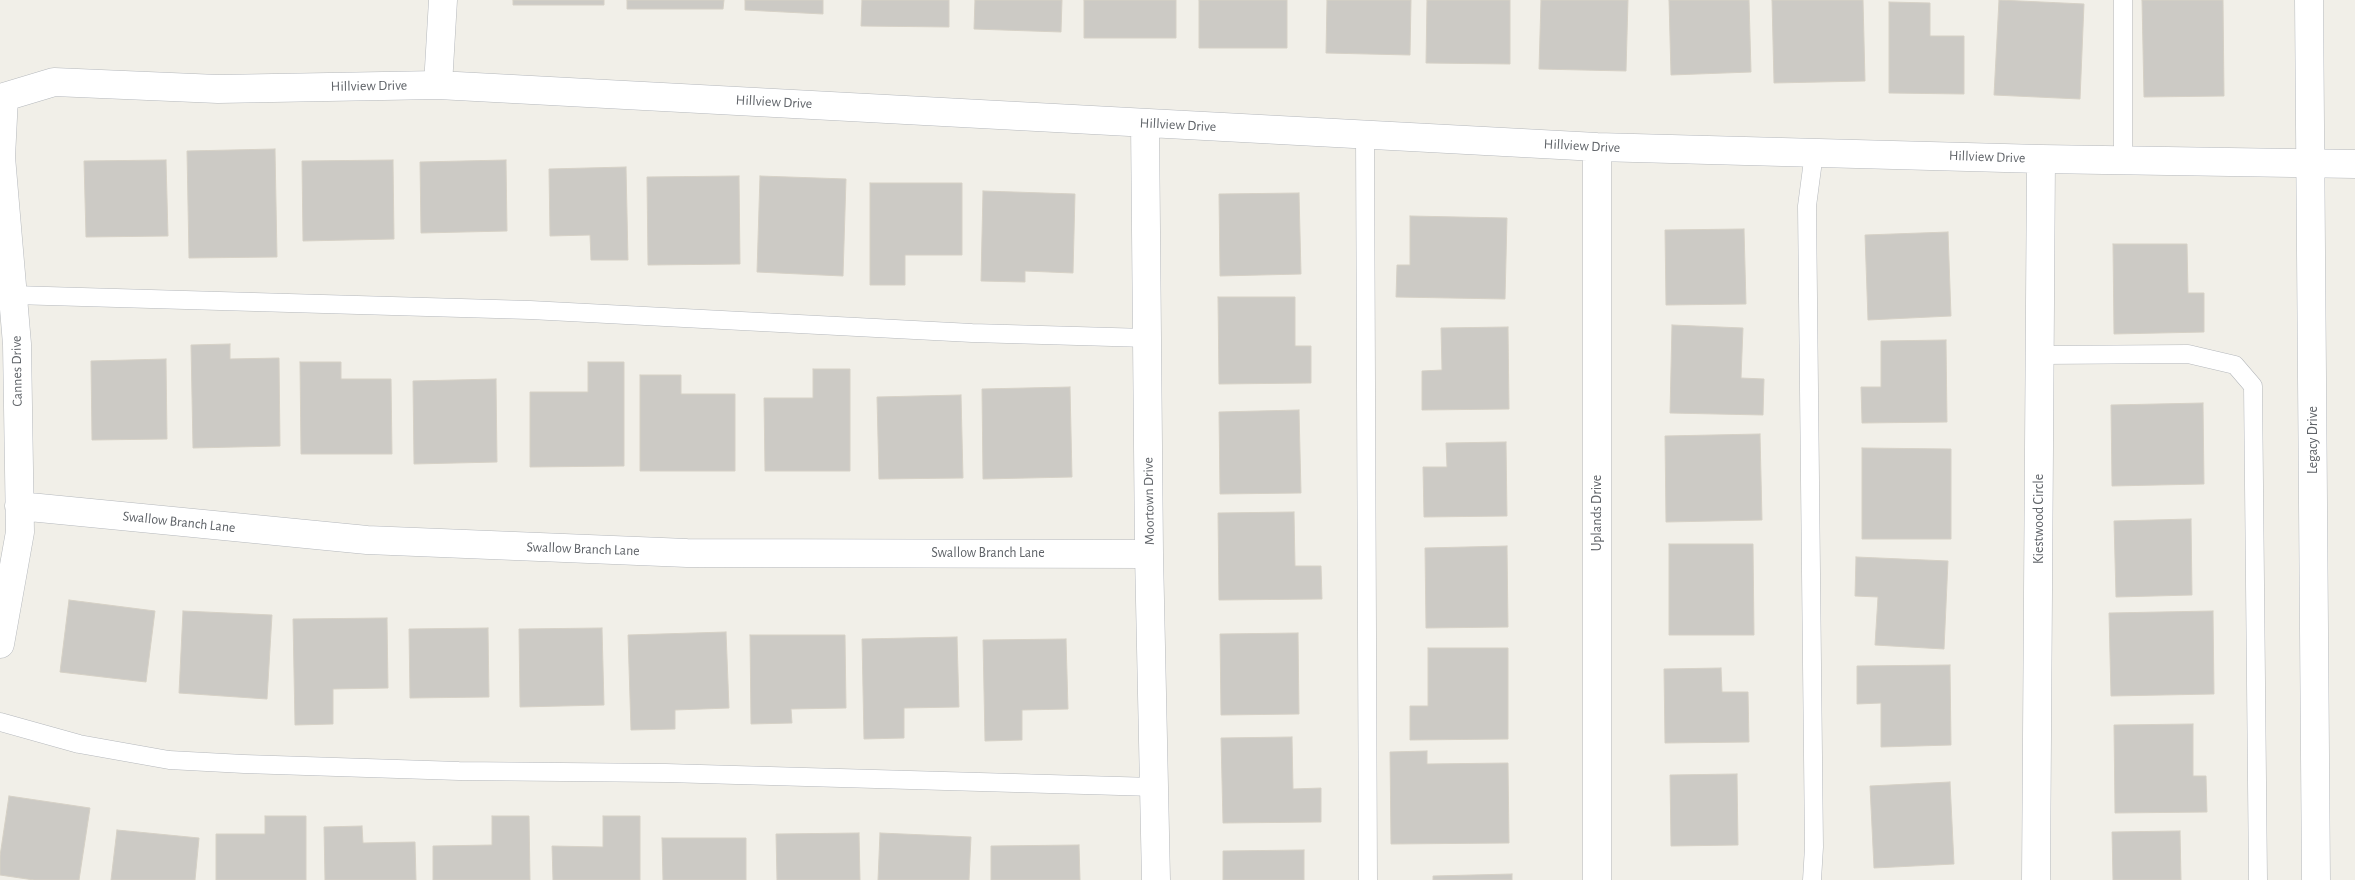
<!DOCTYPE html>
<html>
<head>
<meta charset="utf-8">
<style>
  body { margin:0 }
  canvas { display:block; background:#f1efe8 }
</style>
</head>
<body>
<canvas width="2355" height="880"></canvas>
<script>
const ctx = document.querySelector('canvas').getContext('2d');
ctx.lineJoin = 'round';
function fill(path, color) { ctx.fillStyle = color; ctx.fill(path, 'evenodd'); }
const toPath = rows => new Path2D(rows.map(r => 'M' + r).join(''));
function stroke(path, color, width, dash) { ctx.strokeStyle = color; ctx.lineWidth = width; ctx.lineCap = dash ? 'butt' : 'round'; ctx.setLineDash(dash || []); ctx.stroke(path); }
function label(font, color, halo, rows, align = 'center') {
  ctx.font = font + ' "Alegreya Sans",sans-serif'; ctx.lineWidth = 4; ctx.setLineDash([]); ctx.textBaseline = 'middle'; ctx.strokeStyle = halo; ctx.fillStyle = color; for (const [text, x, y, turn = 0] of rows) {
    ctx.save(); ctx.translate(x, y); ctx.rotate((+turn || 0) * Math.PI / 180); ctx.textAlign = isNaN(turn) ? turn : align; if (halo) ctx.strokeText(text, 0, 0); ctx.fillText(text, 0, 0); ctx.restore();
  }
}
const building = toPath([
  [513,0,604,0,604,5,513,5,513,0],
  [627,0,724,0,723,9,627,9,627,0],
  [745,0,823,0,823,14,745,10,745,0],
  [862,0,949,0,949,27,861,26,862,0],
  [975,0,1062,0,1061,32,974,29,975,0],
  [1084,0,1176,0,1176,38,1084,38,1084,0],
  [1199,0,1287,0,1287,48,1199,48,1199,0],
  [1327,0,1411,0,1410,55,1326,53,1327,0],
  [1427,0,1510,0,1510,64,1426,63,1427,0],
  [1541,0,1628,0,1626,71,1539,69,1541,0],
  [1669,0,1749,0,1751,72,1671,75,1669,0],
  [1772,0,1863,0,1865,81,1774,83,1772,0],
  [1999,0,2084,4,2080,99,1994,95,1999,0],
  [2142,0,2223,0,2224,96,2144,97,2142,0],
  [1889,2,1930,3,1930,36,1964,36,1964,94,1889,93,1889,2],
  [275,149,277,257,189,258,187,151,275,149],
  [166,160,168,236,86,237,84,161,166,160],
  [393,160,394,239,303,241,302,161,393,160],
  [506,160,507,231,421,233,420,162,506,160],
  [626,167,628,260,591,260,590,235,550,236,549,169,626,167],
  [739,176,740,264,648,265,647,177,739,176],
  [760,176,846,179,843,276,757,272,760,176],
  [870,183,962,183,962,255,905,255,905,285,870,285,870,183],
  [983,191,1075,194,1073,273,1025,271,1025,282,981,281,983,191],
  [1299,193,1301,274,1220,276,1219,194,1299,193],
  [1410,216,1507,218,1505,299,1396,297,1397,265,1410,265,1410,216],
  [1744,229,1746,304,1666,305,1665,230,1744,229],
  [1948,232,1951,316,1868,320,1865,235,1948,232],
  [2113,244,2187,244,2188,293,2204,293,2204,332,2114,334,2113,244],
  [1218,297,1295,297,1295,346,1311,346,1311,383,1219,384,1218,297],
  [1672,325,1743,328,1741,378,1764,379,1763,415,1670,413,1672,325],
  [1508,327,1509,409,1422,410,1422,371,1442,370,1441,328,1508,327],
  [1946,340,1947,422,1862,423,1861,387,1881,387,1881,341,1946,340],
  [230,344,230,359,279,358,280,446,193,448,191,345,230,344],
  [166,359,167,439,92,440,91,361,166,359],
  [300,362,341,362,341,379,391,379,392,454,301,454,300,362],
  [588,362,624,362,624,466,530,467,530,392,588,392,588,362],
  [813,369,850,369,850,471,765,471,764,398,813,398,813,369],
  [640,375,681,375,681,394,735,394,735,471,640,471,640,375],
  [496,379,497,462,414,464,413,381,496,379],
  [1070,387,1072,477,983,479,982,389,1070,387],
  [961,395,963,478,879,479,877,397,961,395],
  [2203,403,2204,484,2112,486,2111,405,2203,403],
  [1299,410,1301,493,1220,494,1219,412,1299,410],
  [1760,434,1762,520,1666,522,1665,436,1760,434],
  [1506,442,1507,516,1424,517,1423,467,1447,467,1446,443,1506,442],
  [1862,448,1951,449,1951,539,1862,539,1862,448],
  [1294,512,1295,566,1321,566,1322,599,1219,600,1218,513,1294,512],
  [2191,519,2192,595,2116,597,2114,521,2191,519],
  [1669,544,1753,544,1754,635,1669,635,1669,544],
  [1507,546,1508,627,1426,628,1425,548,1507,546],
  [1856,557,1948,561,1944,649,1875,645,1878,597,1855,596,1856,557],
  [69,600,155,611,146,682,60,672,69,600],
  [183,611,272,615,267,699,179,693,183,611],
  [2213,611,2214,694,2111,696,2109,613,2213,611],
  [387,618,388,688,333,689,333,724,295,725,293,619,387,618],
  [488,628,489,697,410,698,409,629,488,628],
  [602,628,604,705,520,707,519,629,602,628],
  [726,632,729,708,675,710,675,729,631,730,628,635,726,632],
  [1298,633,1299,714,1221,715,1220,634,1298,633],
  [750,635,845,635,846,708,791,709,792,723,751,724,750,635],
  [957,637,959,707,904,708,904,738,864,739,862,639,957,637],
  [1066,639,1068,709,1022,710,1022,740,985,741,983,640,1066,639],
  [1428,648,1508,648,1508,739,1410,740,1410,706,1428,706,1428,648],
  [1950,665,1951,745,1881,747,1881,703,1857,704,1857,666,1950,665],
  [1721,668,1722,692,1748,692,1749,742,1665,743,1664,669,1721,668],
  [2193,724,2193,776,2206,776,2207,812,2115,813,2114,725,2193,724],
  [1292,737,1293,789,1321,788,1321,822,1223,823,1221,738,1292,737],
  [1427,751,1427,764,1508,763,1509,843,1391,844,1390,752,1427,751],
  [1737,774,1738,845,1671,846,1670,775,1737,774],
  [1950,782,1954,864,1874,868,1870,786,1950,782],
  [9,796,90,808,79,880,34,880,0,875,0,856,9,796],
  [265,816,306,816,306,880,216,880,216,834,265,834,265,816],
  [492,816,529,816,530,880,433,880,433,846,492,845,492,816],
  [603,816,640,816,640,880,553,880,552,846,603,847,603,816],
  [362,826,363,843,415,842,416,880,325,880,324,827,362,826],
  [117,830,199,838,195,880,111,880,117,830],
  [2180,831,2181,880,2113,880,2112,832,2180,831],
  [859,833,860,880,777,880,776,834,859,833],
  [880,833,971,837,969,880,878,880,880,833],
  [662,838,746,838,746,880,663,880,662,838],
  [1079,845,1080,880,991,880,991,846,1079,845],
  [1304,850,1304,880,1223,880,1223,851,1304,850],
  [1512,874,1512,880,1433,880,1433,876,1512,874]
]);
const lane = toPath([
  [2123,0,2123,160],
  [1365,135,1368,880],
  [13,295,530,310,972,333,1147,338],
  [2040,355,2188,354,2235,365,2253,386,2258,880],
  [0,722,79,744,169,760,244,764,459,771,666,773,1154,787],
  [1812,880,1814,847,1807,206,1814,153]
]);
const street = toPath([
  [438,85,443,0],
  [1145,123,1149,554,1156,880],
  [19,506,367,540,687,553,1149,554],
  [0,644,20,532,17,344,1,157,4,97,54,82,218,89,438,85,1597,147,2041,159,2355,164],
  [1597,880,1597,147],
  [2036,880,2041,159]
]);
const secondary = toPath([
  [2309,0,2316,880]
]);
const streetNames = [
  ["Hillview Drive",369,86,-1],
  ["Hillview Drive",774,102,3],
  ["Hillview Drive",1178,125,3],
  ["Hillview Drive",1582,146,3],
  ["Hillview Drive",1987,157,2],
  ["Cannes Drive",17,371,-91],
  ["Legacy Drive",2313,440,-90],
  ["Moortown Drive",1149,501,-91],
  ["Uplands Drive",1597,513,-90],
  ["Kiestwood Circle",2039,519,-90],
  ["Swallow Branch Lane",179,522,6],
  ["Swallow Branch Lane",583,549,2],
  ["Swallow Branch Lane",988,553]
];
fill(building, '#cccac5');
stroke(building, '#d6d1c6', 1);
stroke(lane, '#b5b8bc', 19);
stroke(street, '#b5b8bc', 29);
stroke(secondary, '#b6babf', 29);
stroke(lane, '#fff', 18);
stroke(street, '#fff', 28);
stroke(secondary, '#fff', 28);
label('14px', '#5f6368', '#fff', streetNames);
</script>
</body>
</html>
